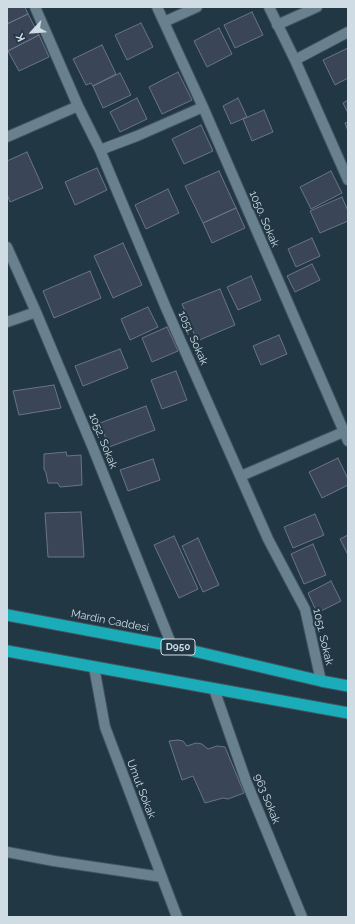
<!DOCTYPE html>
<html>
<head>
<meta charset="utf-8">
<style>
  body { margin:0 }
  #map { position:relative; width:355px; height:924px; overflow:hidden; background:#223744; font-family:Raleway,sans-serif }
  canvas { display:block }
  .frame { position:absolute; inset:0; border:8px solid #cfdce3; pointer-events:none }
  .north { position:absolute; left:12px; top:12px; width:40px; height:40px; -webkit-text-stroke:3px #223744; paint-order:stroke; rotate:244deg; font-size:11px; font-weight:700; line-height:16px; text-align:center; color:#cfdce3 }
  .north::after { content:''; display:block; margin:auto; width:14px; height:18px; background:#cfdce3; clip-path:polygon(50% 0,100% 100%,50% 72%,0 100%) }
</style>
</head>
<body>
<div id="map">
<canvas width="355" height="924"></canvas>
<div class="frame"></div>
<div class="north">K</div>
</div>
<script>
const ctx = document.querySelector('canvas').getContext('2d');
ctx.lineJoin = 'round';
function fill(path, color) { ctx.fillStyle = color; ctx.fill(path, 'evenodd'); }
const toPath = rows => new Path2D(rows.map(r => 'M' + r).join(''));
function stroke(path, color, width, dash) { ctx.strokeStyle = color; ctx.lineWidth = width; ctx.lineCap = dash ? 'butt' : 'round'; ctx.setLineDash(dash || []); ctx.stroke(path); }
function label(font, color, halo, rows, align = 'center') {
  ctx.font = font + ' Raleway,sans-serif'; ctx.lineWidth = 4; ctx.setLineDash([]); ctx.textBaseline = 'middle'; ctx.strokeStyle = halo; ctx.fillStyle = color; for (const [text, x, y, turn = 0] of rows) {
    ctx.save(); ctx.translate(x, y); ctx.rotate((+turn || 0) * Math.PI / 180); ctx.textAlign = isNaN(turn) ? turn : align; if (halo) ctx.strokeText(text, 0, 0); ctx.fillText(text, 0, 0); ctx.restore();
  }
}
const building = toPath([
  [7,7,25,7,28,14,7,24,7,7],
  [252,12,263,35,235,48,224,25,252,12],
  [28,14,39,35,8,51,7,48,7,24,28,14],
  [141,23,153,47,127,60,115,35,141,23],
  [219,28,232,54,207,67,194,41,219,28],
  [39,35,49,57,19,71,8,51,39,35],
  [102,45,116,74,93,86,91,83,86,85,73,59,102,45],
  [348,48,348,78,335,85,323,60,348,48],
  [178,72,192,100,162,114,149,87,178,72],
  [120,73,131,95,103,108,93,86,120,73],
  [137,98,147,119,120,132,110,112,137,98],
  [238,98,247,117,231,124,223,106,238,98],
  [348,100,348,113,343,103,348,100],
  [264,110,273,132,252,141,243,119,264,110],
  [348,122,348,131,345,123,348,122],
  [201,125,213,151,184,164,172,139,201,125],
  [27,152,43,188,10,202,7,194,7,161,27,152],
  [97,168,107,190,75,205,65,182,97,168],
  [219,171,236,208,203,223,185,186,219,171],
  [331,171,342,193,311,209,300,187,331,171],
  [168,189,179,213,146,229,135,205,168,189],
  [342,197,348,211,348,221,320,233,310,211,342,197],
  [236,208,245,228,212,243,203,223,236,208],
  [312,238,320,256,296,267,288,249,312,238],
  [123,243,142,285,113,298,94,256,123,243],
  [312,264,320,280,295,292,287,276,312,264],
  [90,271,101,298,54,318,43,291,90,271],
  [251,276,261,300,238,310,227,287,251,276],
  [220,289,235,325,197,341,182,304,220,289],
  [148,307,158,327,130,340,121,319,148,307],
  [167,327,178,351,152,362,142,338,167,327],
  [279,335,287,354,261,365,253,346,279,335],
  [120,349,128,368,83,386,75,366,120,349],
  [176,371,187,400,162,409,151,380,176,371],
  [54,385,61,408,19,415,13,391,54,385],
  [146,406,155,430,109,447,100,423,146,406],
  [66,452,67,456,81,455,82,485,60,487,58,483,48,483,46,473,44,469,44,454,66,452],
  [338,458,348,479,348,485,322,498,309,472,338,458],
  [153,459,160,480,128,491,120,470,153,459],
  [81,512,84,557,48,557,45,513,81,512],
  [315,514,324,535,293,548,284,527,315,514],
  [348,535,348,555,340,539,348,535],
  [174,536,198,589,179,598,154,545,174,536],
  [198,538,219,585,203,592,182,546,198,538],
  [313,544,326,575,304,584,291,554,313,544],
  [331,581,341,601,317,613,308,593,331,581],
  [178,740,183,741,187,746,196,743,202,744,208,749,217,746,225,747,244,793,228,799,223,798,205,803,193,776,182,780,169,741,178,740]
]);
const minor = toPath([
  [35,7,78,106,100,150,166,308,268,539,305,609,321,681],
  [157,7,203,107,348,441],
  [269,7,295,60,348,180],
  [164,22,197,7],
  [277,25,317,7],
  [295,60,348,32],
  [7,137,78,106],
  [100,150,137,136,203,107],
  [7,247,36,312,93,448,172,646],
  [7,322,16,319,36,312],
  [241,476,348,430],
  [94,667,105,727,177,917],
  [214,689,246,781,302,917],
  [7,852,54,861,162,877]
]);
const trunk = toPath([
  [7,615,172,646,321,681,348,686],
  [7,651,348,713]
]);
const shields = [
  [178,647,34]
];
const shieldNames = [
  ["D950",178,647]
];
const streetNames = [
  ["1050. Sokak",264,219,67],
  ["1051. Sokak",193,338,66],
  ["1052. Sokak",103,441,68],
  ["Mardin Caddesi",110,621,11],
  ["1051. Sokak",323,637,77],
  ["Umut Sokak",141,789,69],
  ["963 Sokak",267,799,68]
];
fill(building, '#3b4558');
stroke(building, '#6a7489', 1);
stroke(minor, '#41545e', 12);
stroke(trunk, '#41545e', 13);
stroke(minor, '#69818f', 10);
stroke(trunk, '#1aacb8', 11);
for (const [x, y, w] of shields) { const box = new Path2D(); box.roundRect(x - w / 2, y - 8, w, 16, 3); ctx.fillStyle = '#223744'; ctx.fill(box); stroke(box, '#cfdce3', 1); }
label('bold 10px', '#cfdce3', null, shieldNames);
label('11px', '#cfdce3', '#223744', streetNames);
</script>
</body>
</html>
